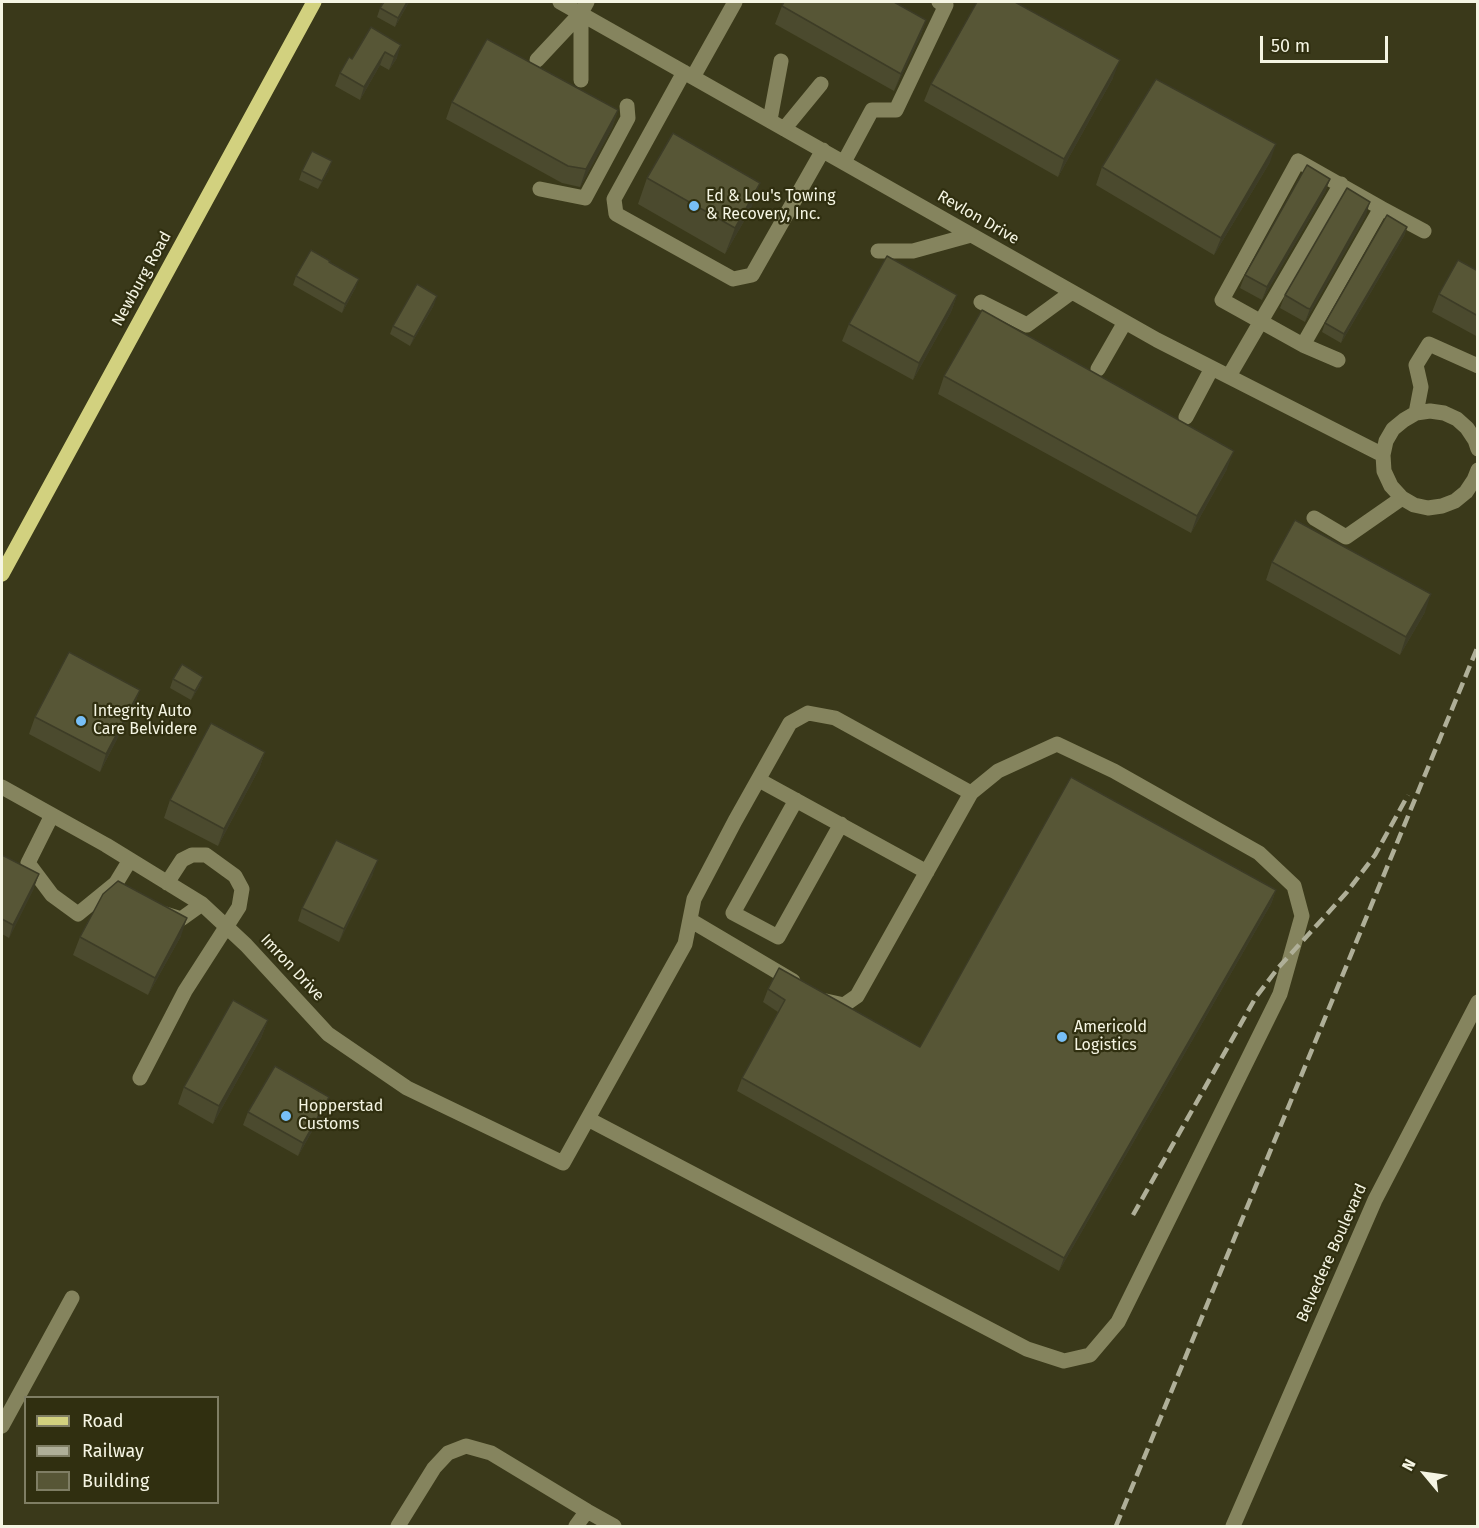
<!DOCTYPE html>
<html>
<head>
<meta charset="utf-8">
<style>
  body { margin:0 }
  #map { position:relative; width:1479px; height:1528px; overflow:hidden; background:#3a391a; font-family:"Fira Sans",sans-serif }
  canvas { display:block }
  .frame { position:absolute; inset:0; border:3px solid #f5f5e3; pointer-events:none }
  .legend { position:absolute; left:24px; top:1396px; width:195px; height:108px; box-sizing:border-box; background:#302f10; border:2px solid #7f7e64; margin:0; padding:8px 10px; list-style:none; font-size:18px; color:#f5f5e3 }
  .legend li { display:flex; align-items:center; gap:12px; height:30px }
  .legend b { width:30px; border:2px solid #7f7e64 }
  .north { position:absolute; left:1395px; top:1444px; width:60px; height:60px; -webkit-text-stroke:4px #302f10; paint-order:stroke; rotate:299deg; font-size:16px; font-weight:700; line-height:24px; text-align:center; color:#f5f5e3 }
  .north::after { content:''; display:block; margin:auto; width:21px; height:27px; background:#f5f5e3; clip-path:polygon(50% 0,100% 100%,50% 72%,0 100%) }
  .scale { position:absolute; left:1260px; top:36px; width:128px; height:27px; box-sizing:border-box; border:3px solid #f5f5e3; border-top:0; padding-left:8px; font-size:18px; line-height:21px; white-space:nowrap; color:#f5f5e3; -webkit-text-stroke:4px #302f10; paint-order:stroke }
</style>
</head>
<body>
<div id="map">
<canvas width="1479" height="1528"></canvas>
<div class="frame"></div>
<ul class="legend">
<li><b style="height:8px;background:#d2d17f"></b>Road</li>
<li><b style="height:8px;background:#afaf98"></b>Railway</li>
<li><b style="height:16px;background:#575636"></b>Building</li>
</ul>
<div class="north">N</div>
<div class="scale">50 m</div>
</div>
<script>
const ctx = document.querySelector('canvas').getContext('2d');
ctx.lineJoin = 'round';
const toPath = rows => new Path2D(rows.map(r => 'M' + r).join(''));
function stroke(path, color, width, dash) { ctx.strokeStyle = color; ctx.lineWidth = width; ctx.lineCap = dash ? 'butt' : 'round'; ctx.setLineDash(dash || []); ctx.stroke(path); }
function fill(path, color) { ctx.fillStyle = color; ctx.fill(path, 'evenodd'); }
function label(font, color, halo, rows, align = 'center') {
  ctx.font = font + ' "Fira Sans",sans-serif'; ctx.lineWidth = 4.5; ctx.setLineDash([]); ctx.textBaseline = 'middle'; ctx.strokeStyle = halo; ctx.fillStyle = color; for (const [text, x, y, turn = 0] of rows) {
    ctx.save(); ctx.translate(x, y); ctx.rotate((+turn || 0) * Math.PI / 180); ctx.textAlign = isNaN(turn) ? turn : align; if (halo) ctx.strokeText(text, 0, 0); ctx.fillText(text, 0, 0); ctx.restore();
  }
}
const minor = toPath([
  [560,2,1157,340,1383,455],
  [581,13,581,80],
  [537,60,581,13,587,2],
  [684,72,614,199,616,214,733,279,752,275,823,150],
  [693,77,735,2],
  [770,120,781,61],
  [784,129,821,84],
  [1298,161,1381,208,1303,345,1222,300,1298,161],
  [844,162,872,110,896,110,946,5,939,2],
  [540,189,585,198,628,118,627,106],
  [1381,208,1424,231],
  [878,251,913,251,971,235],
  [981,302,1027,325,1072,292],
  [1303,345,1338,360],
  [1098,369,1125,322],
  [1229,376,1341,184],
  [1416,413,1421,387,1416,365,1429,344,1478,366],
  [1186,417,1212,368],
  [1478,449,1475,440,1467,428,1457,419,1444,413,1430,411,1416,413,1404,420,1393,429,1386,441,1383,455,1384,471,1391,486,1402,498,1414,505,1428,508,1442,506,1455,501,1466,492,1474,480,1478,470],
  [1314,518,1346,537,1402,498],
  [759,780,927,872],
  [2,787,106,845,202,904,246,945,328,1034,407,1088,563,1163,685,944,694,899,735,821,790,723,808,713,835,718,971,793,857,996,844,1005,826,1001],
  [796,800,733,913,778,937,841,824],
  [52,815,28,863,52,895,78,914,116,883,130,860],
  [165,914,181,919,202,904],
  [690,920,793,981],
  [140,1078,185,991,239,907,242,889,235,876,206,855,192,855,182,860,167,883],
  [588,1119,1027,1349,1064,1361,1090,1355,1118,1322,1280,994,1302,916,1294,886,1259,853,1114,771,1057,744,998,771,971,793],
  [2,1426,72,1298],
  [398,1526,434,1468,448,1453,466,1446,491,1453,587,1511],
  [576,1526,587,1511,614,1526],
  [1233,1526,1375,1200,1478,1002]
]);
const major = toPath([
  [2,574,314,2]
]);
const rail = toPath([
  [1133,1215,1256,997,1278,968,1347,892,1375,855,1408,795],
  [1116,1526,1478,646]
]);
const wall = toPath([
  [409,2,395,27,377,17,380,8],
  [782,6,926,20,920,37,894,91,775,24],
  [371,27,397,58,389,70,380,65,360,100,335,86,340,73,352,59],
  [1113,78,1058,177,924,101,931,84],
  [452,102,618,110,612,128,580,187,562,183,446,119],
  [1270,162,1214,255,1096,185,1102,167],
  [329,170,318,189,299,180,302,171],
  [647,178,751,209,725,254,638,204],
  [1330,179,1325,192,1262,300,1240,288,1245,275],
  [1366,215,1305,322,1280,308,1285,295],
  [1407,227,1404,236,1341,343,1322,332,1325,323],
  [330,263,356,287,342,313,293,285,296,276],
  [1478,271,1478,337,1432,312,1439,294],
  [957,295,951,312,913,380,842,341,849,324],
  [434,305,410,346,390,334,393,326],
  [944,376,1227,469,1191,533,938,394],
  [1272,562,1425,612,1400,655,1266,580],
  [173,679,200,685,191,700,170,688],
  [140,690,133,708,100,772,29,734,35,717],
  [265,752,259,769,218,846,164,818,170,800],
  [2,855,34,888,9,938,2,934],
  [373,874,339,942,298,921,302,908],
  [1276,890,1271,904,1059,1271,737,1091,742,1078,778,1012,763,1002,768,989,920,1047],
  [181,936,148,995,73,955,80,937],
  [268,1020,261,1038,213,1124,178,1104,184,1087],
  [329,1097,324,1110,298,1156,243,1125,248,1112]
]);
const shadedWall = toPath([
  [407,2,409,2,395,27,398,18],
  [926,20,920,37,894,91,901,74],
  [401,45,397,58,389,70,394,57],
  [385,52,380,65,360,100,364,87],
  [1120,60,1113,78,1058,177,1064,159],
  [618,110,612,128,580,187,586,169],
  [1276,144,1270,162,1214,255,1221,238],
  [332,161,329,170,318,189],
  [1330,179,1325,192,1262,300,1267,287],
  [760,183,751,209,725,254,735,228],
  [1370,202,1366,215,1305,322,1310,309],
  [1407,227,1404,236,1341,343,1344,334],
  [359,279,356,287,342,313,345,304],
  [957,295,951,312,913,380,919,363],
  [437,296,434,305,410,346,414,337],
  [1234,451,1227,469,1191,533,1197,516],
  [1431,594,1425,612,1400,655,1406,637],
  [203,677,200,685,191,700,195,691],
  [140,690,133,708,100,772,106,754],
  [265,752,259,769,218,846,224,829],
  [378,860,373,874,339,942,344,929],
  [39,874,34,888,9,938,13,925],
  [1276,890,1271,904,1059,1271,1064,1258],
  [187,918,181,936,148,995,155,978],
  [268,1020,261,1038,213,1124,219,1106],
  [329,1097,324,1110,298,1156,303,1143]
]);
const building = toPath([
  [384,2,407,2,398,18,380,8,384,2],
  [784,2,894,2,926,20,901,74,782,6,784,2],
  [977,2,1015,2,1120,60,1064,159,931,84,977,2],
  [371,27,401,45,394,57,385,52,364,87,340,73,349,57,352,59,371,27],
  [487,39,618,110,586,169,568,166,452,102,487,39],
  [1156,79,1276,144,1221,238,1102,167,1156,79],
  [673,133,760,183,735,228,647,178,673,133],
  [312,151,332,161,322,181,302,171,312,151],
  [1307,165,1330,179,1267,287,1245,275,1307,165],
  [1347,188,1370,202,1310,309,1307,308,1285,295,1347,188],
  [1387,215,1407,227,1344,334,1325,323,1387,215],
  [311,250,330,261,329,262,359,279,345,304,296,276,311,250],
  [887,256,957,295,919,363,849,324,887,256],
  [1458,260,1478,271,1478,316,1439,294,1458,260],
  [417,284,437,296,414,337,393,326,417,284],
  [982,310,1234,451,1197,516,944,376,982,310],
  [1295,520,1431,594,1406,637,1272,562,1295,520],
  [69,652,140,690,106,754,35,717,69,652],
  [182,664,203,677,195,691,173,679,182,664],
  [211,723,265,752,224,829,170,800,211,723],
  [1071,777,1276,890,1064,1258,742,1078,785,1000,768,989,779,968,920,1047,1071,777],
  [336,840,378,860,344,929,302,908,336,840],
  [2,855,39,874,13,925,2,919,2,855],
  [118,881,187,918,155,978,80,937,103,894,118,881],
  [233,1000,268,1020,219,1106,184,1087,233,1000],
  [275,1066,329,1097,303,1143,248,1112,275,1066]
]);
const markers = [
  [694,206,6,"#77bff7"],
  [81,721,6,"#77bff7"],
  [1062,1037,6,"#77bff7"],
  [286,1116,6,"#77bff7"]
];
const poiNames = [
  ["Ed & Lou's Towing",706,197],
  ["& Recovery, Inc.",706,215],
  ["Integrity Auto",93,712],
  ["Care Belvidere",93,730],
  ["Americold",1074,1028],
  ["Logistics",1074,1046],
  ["Hopperstad",298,1107],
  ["Customs",298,1125]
];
const streetNames = [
  ["Revlon Drive",978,218,30],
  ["Newburg Road",142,279,-61],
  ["Imron Drive",292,968,47],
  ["Belvedere Boulevard",1332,1253,-66]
];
stroke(minor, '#85845e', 15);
stroke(major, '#d2d17f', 15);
stroke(rail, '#afaf98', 4.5, [12, 6]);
fill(wall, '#4b4a2e');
fill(shadedWall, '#3d3c26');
fill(building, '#575636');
stroke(building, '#3d3c26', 1.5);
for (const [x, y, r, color] of markers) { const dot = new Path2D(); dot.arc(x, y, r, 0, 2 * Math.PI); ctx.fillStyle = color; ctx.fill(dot); stroke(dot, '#302f10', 2); }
label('16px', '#f5f5e3', '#302f10', poiNames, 'left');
label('16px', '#f5f5e3', '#302f10', streetNames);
</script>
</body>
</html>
